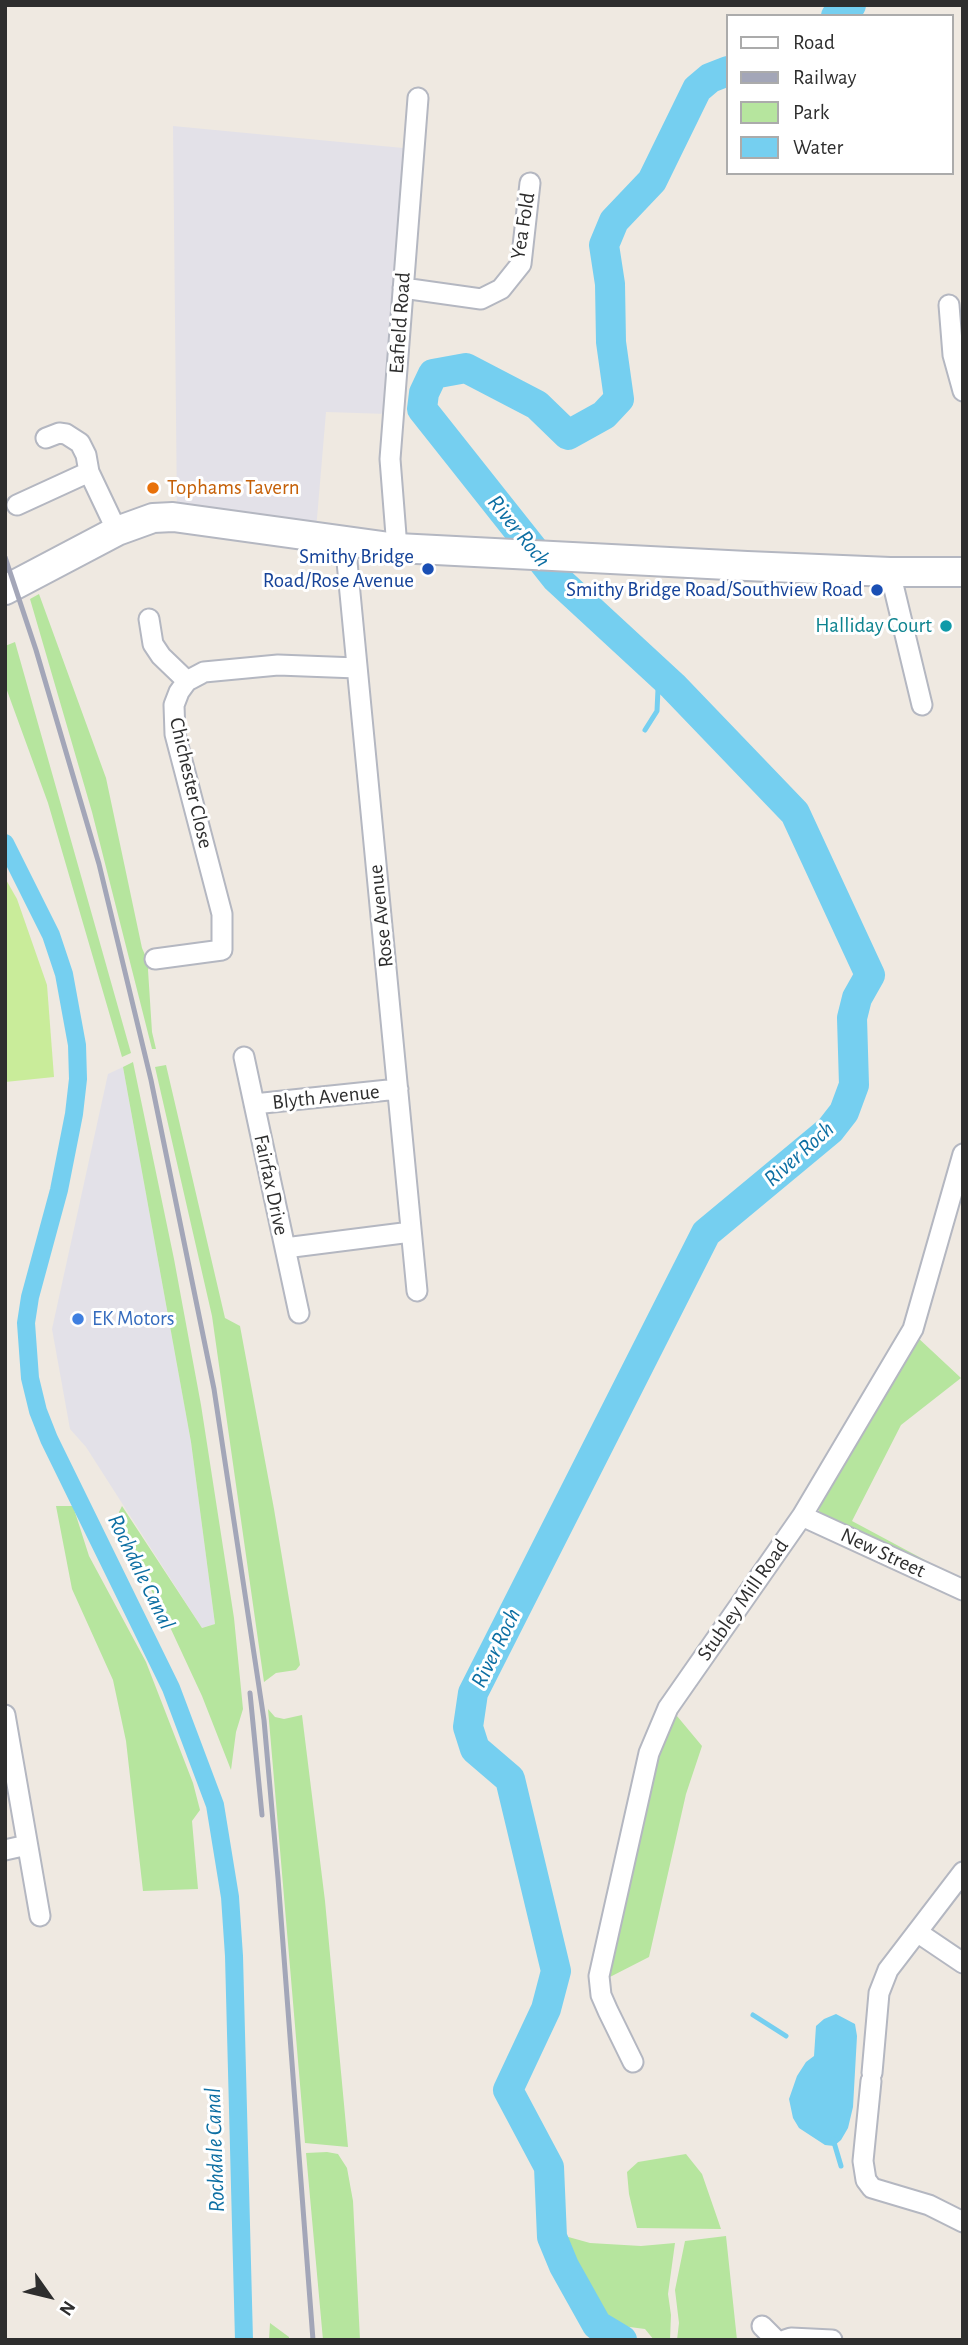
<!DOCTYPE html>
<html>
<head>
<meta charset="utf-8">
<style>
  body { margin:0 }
  #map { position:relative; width:968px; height:2345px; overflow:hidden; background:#efe9e1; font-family:"Alegreya Sans",sans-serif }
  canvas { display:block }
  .frame { position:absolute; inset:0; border:7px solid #2e2e2e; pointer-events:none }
  .legend { position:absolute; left:726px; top:14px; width:228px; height:161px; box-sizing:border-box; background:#fff; border:2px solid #ababab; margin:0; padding:9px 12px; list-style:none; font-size:21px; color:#2e2e2e }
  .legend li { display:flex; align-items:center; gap:14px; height:35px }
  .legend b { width:35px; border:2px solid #ababab }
  .north { position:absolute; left:14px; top:2261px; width:70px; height:70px; -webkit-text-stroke:5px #fff; paint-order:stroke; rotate:124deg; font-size:19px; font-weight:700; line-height:28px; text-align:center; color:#2e2e2e }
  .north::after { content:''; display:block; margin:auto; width:24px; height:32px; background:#2e2e2e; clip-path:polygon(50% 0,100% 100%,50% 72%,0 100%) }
</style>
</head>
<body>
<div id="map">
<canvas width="968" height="2345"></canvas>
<div class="frame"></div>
<ul class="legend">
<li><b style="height:9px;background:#fff"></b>Road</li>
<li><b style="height:9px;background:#a3a6b8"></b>Railway</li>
<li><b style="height:19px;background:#b6e59e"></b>Park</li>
<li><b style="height:19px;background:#75cff0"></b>Water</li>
</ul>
<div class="north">N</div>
</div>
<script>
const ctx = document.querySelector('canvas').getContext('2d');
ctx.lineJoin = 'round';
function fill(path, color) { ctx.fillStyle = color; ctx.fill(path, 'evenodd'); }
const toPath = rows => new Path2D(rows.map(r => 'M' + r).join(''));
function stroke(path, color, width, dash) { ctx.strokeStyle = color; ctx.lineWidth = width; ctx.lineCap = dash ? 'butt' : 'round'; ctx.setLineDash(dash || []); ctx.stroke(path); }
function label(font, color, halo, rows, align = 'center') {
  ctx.font = font + ' "Alegreya Sans",sans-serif'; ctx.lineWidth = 6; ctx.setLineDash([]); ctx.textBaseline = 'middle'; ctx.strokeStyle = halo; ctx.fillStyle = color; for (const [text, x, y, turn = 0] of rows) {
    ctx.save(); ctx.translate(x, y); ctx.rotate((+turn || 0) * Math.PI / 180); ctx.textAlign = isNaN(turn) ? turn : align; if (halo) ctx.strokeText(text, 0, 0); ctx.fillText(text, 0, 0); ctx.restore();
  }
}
const industrial = toPath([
  [173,126,403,148,388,414,326,412,316,530,177,513],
  [123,1067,191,1442,215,1624,202,1628,86,1447,70,1429,52,1329,108,1074]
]);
const green = toPath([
  [39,594,106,778,142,948,149,964,148,970,152,1032,156,1049,152,1049,92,812,30,599],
  [15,642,131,1053,122,1057,48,803,5,685,5,646],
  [133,1062,174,1259,201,1405,234,1618,243,1709,236,1732,231,1770,202,1696,163,1612,131,1553,126,1527,119,1512,122,1506,202,1628,215,1624,191,1442,123,1067],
  [166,1065,225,1318,240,1326,274,1509,300,1665,296,1670,276,1673,264,1682,212,1316,155,1067],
  [916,1336,961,1378,901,1425,852,1521,949,1573,824,1522,819,1511,821,1495],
  [56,1506,73,1506,89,1556,146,1662,193,1783,200,1810,192,1821,198,1889,143,1891,126,1741,113,1680,72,1589],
  [268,1709,275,1717,284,1719,302,1715,325,1901,348,2147,305,2143],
  [672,1710,702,1746,686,1794,649,1957,606,1979,661,1738],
  [327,2152,338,2154,347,2168,353,2201,360,2340,323,2340,306,2153],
  [686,2154,702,2174,721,2229,637,2228,629,2194,627,2172,638,2162],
  [554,2233,590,2243,641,2246,675,2243,668,2294,671,2315,670,2340,654,2340,645,2329,622,2326,597,2316,574,2277],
  [726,2236,737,2340,677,2340,679,2323,675,2290,685,2241],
  [270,2323,289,2337,289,2340,269,2340]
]);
const pitch = toPath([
  [5,878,17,899,47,985,54,1077,5,1082]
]);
const water = toPath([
  [836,2014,855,2024,857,2036,853,2107,848,2128,841,2140,834,2146,825,2145,799,2128,793,2118,789,2099,797,2076,806,2062,814,2056,816,2026,824,2019]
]);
const stream = toPath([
  [645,730,657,711,658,689,663,678],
  [753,2015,786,2036],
  [833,2139,841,2166]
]);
const canal = toPath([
  [5,843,51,935,64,974,77,1045,78,1079,74,1114,59,1190,30,1297,26,1323,30,1378,38,1411,49,1439,171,1688,215,1805,230,1897,234,1956,244,2340]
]);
const river = toPath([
  [836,16,851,5],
  [622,2340,597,2325,564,2266,552,2237,549,2167,508,2090,546,2009,556,1971,510,1779,475,1749,468,1727,473,1693,706,1233,830,1130,844,1112,854,1085,852,1018,857,998,870,975,795,813,673,686,556,578,422,409,424,393,433,374,466,368,537,405,568,435,604,415,619,399,611,342,610,284,604,245,614,221,652,181,697,89,710,78,728,71]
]);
const street = toPath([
  [403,288,481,299,501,289,521,264,530,183],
  [949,305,953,355,963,391],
  [46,438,59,433,66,434,80,443,86,455,89,472,117,531],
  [17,505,89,472],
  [345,541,417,1291],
  [397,548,390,459,418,98],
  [890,572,922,705],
  [149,619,153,644,161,656,187,681],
  [155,959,222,950,222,914,175,734,174,705,179,692,187,681,204,672,278,665,357,668],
  [244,1057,299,1313],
  [254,1104,398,1089],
  [285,1248,411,1232],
  [802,1516,963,1590],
  [5,1715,40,1916],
  [5,1850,27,1845],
  [917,1932,963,1963],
  [633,2062,608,2011,601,1995,599,1976,649,1753,668,1708,802,1516,913,1329,963,1154],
  [872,2073,879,1993,888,1970,963,1872],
  [871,2081,863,2161,866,2180,872,2188,929,2205,963,2222],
  [762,2326,776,2340],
  [785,2340,791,2338,832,2340]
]);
const secondary = toPath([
  [5,590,117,531,153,518,173,517,397,548,747,566,890,572,963,572]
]);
const rail = toPath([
  [5,557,36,650,99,864,151,1080,214,1389,264,1720,278,1878,313,2340],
  [250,1693,262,1815]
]);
const markers = [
  [153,488,7,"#e8710a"],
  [428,569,7,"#1a4fb4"],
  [877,590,7,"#1a4fb4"],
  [946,626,7,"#0f9aa8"],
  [78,1319,7,"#3f7fe0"]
];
const streetNames = [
  ["Yea Fold",523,226,-81],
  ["Eafield Road",400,323,-86],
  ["Chichester Close",191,783,77],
  ["Rose Avenue",381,916,-96],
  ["Blyth Avenue",326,1097,-6],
  ["Fairfax Drive",271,1185,78],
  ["New Street",883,1553,25],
  ["Stubley Mill Road",743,1600,-55]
];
const foodNames = [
  ["Tophams Tavern",167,488]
];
const transitNames = [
  ["Smithy Bridge",414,557],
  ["Road/Rose Avenue",414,581],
  ["Smithy Bridge Road/Southview Road",863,590]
];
const cultureNames = [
  ["Halliday Court",932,626]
];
const shopNames = [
  ["EK Motors",92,1319]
];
const waterNames = [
  ["River Roch",519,531,51],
  ["River Roch",799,1154,-42],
  ["Rochdale Canal",141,1572,64],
  ["River Roch",496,1648,-64],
  ["Rochdale Canal",215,2150,-92]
];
fill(industrial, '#e3e1e8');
fill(green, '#b6e59e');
fill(pitch, '#c9ec9a');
fill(water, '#75cff0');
stroke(stream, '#75cff0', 5);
stroke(canal, '#75cff0', 18);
stroke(river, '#75cff0', 30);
stroke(street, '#b4b7c1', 23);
stroke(secondary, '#b4b7c1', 32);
stroke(street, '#fff', 19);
stroke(secondary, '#fff', 28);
stroke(rail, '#a3a6b8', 5);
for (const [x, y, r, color] of markers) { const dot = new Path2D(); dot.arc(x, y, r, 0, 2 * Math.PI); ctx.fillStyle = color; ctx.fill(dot); stroke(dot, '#fff', 2.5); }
label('21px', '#2e2e2e', '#fff', streetNames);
label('21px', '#c56008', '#fff', foodNames, 'left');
label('21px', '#164399', '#fff', transitNames, 'right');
label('21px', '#0d838f', '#fff', cultureNames, 'right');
label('21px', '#366cbe', '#fff', shopNames, 'left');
label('italic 23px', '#0d6fa3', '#fff', waterNames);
</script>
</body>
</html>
